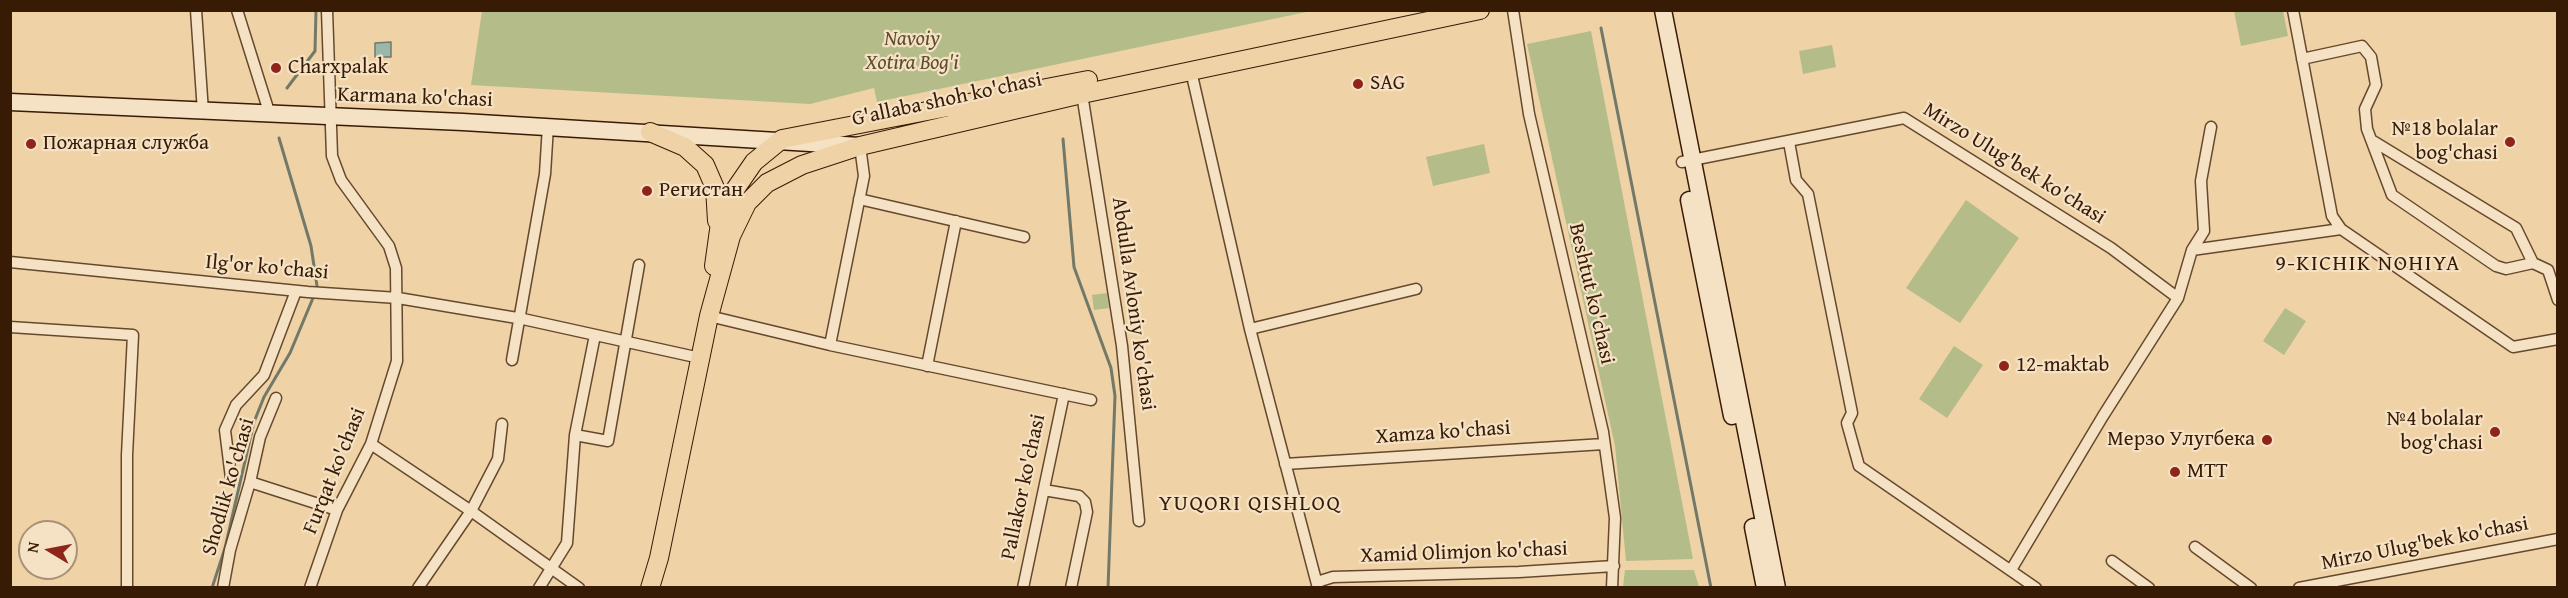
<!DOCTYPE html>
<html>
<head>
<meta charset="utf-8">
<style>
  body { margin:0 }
  #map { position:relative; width:2568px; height:598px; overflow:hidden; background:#efd2a6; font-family:"Gentium Book Plus",serif }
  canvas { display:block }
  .frame { position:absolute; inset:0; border:12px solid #381b05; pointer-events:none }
  .north { position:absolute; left:18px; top:520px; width:60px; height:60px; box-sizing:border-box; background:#f5e2c5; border:2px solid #a99278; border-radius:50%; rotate:280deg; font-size:16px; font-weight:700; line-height:24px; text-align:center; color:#381b05 }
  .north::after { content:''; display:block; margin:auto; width:21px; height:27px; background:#8f2418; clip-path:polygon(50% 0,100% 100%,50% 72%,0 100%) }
</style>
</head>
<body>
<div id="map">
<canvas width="2568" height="598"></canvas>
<div class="frame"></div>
<div class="north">N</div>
</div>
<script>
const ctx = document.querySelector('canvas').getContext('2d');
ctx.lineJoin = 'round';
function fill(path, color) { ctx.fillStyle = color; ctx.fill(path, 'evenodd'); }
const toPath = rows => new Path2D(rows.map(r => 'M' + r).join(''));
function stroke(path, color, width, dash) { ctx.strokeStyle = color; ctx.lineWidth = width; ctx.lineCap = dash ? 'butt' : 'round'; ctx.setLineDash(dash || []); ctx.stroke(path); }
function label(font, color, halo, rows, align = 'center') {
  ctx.font = font + ' "Gentium Book Plus",serif'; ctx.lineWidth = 4.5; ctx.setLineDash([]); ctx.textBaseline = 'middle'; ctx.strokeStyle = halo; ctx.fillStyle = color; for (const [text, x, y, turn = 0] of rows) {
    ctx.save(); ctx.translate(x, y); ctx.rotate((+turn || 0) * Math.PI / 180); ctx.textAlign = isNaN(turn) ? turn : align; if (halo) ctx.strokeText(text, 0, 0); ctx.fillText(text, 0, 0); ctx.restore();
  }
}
const green = toPath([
  [1316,10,877,102,874,88,810,104,471,85,482,11],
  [2234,11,2283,11,2288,36,2241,46],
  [1591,31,1693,559,1626,561,1615,446,1527,44],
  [1832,45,1836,67,1803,74,1799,51],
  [1484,144,1490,173,1433,186,1426,157],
  [1966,200,2019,238,1960,323,1906,288],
  [1107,293,1109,308,1094,310,1092,295],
  [2285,308,2306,321,2284,355,2263,341],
  [1954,346,1983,365,1947,418,1919,399],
  [1625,570,1694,570,1699,587,1623,587]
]);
const water = toPath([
  [391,42,391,57,375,57,375,43,391,42]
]);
const stream = toPath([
  [1601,28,1711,588],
  [287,88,315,51,316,10],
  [279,138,311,246,317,286],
  [1063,139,1074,267,1111,368,1115,396,1108,588],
  [212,588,225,548,254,422,264,397,290,353,313,298]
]);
const minor = toPath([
  [196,10,203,112],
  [237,10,270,115],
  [1513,10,1529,114,1603,432,1615,518,1612,588],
  [2293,10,2332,216,2341,229],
  [2302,59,2362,46,2371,57,2376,85,2365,109,2367,129,2392,195,2496,266,2506,269,2533,263,2516,228,2373,141],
  [1191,71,1250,329,1318,588],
  [1082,94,1122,346,1139,521],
  [1789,142,1796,180,1808,194,1852,413,1847,423,1859,466,2036,588],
  [1682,162,1904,118,2111,248,2178,298],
  [859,199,1024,237],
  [2192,250,2341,229,2513,347,2558,339],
  [10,262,308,292,398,298,523,319,700,358],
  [2533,263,2548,270,2558,300],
  [709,316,830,345,1091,400],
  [10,327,133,335,127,455,127,588],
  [1250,329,1416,289],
  [830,345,864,176,860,146],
  [512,360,545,174,548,126],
  [927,366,956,221],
  [575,435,608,441,639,265],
  [371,444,471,511,579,588],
  [1285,464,1604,444],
  [231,478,225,430,236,405,264,375,296,291],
  [250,482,337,510],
  [1044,490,1079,496,1085,502,1087,512,1071,588],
  [2195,547,2251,588],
  [2112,561,2149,588],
  [2011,570,2103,416,2178,298,2192,250,2204,231,2201,181,2211,127],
  [1317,582,1333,577,1519,572,1614,566],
  [223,588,230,550,250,482,260,437,276,398],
  [310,588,337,510,371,444,397,361,396,268,389,246,341,180,332,156,327,10],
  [418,588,471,511,498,459,502,424],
  [539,588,567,543,575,435,595,335],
  [1023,588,1064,394],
  [2299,588,2558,539]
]);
const secondary = toPath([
  [1663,10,1777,588],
  [10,102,463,122,860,146],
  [1689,200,1732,416],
  [1753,527,1765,588]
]);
const primary = toPath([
  [650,132,685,147,705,165,715,188,717,221],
  [714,266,720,223,734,191,754,162,782,139,1088,80],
  [650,588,659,558,709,316,731,236,747,203,767,183,802,165,860,146,1082,94,1480,10]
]);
const markers = [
  [276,68,6,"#8f2418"],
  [1358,84,6,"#8f2418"],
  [2510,142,6,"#8f2418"],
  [31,144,6,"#8f2418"],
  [647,191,6,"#8f2418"],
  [2004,366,6,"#8f2418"],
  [2495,432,6,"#8f2418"],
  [2267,440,6,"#8f2418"],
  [2175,472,6,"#8f2418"]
];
const parkNames = [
  ["Navoiy",912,40],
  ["Xotira Bog'i",912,64]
];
const poiNames = [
  ["Charxpalak",288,68],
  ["SAG",1370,84],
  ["№18 bolalar",2498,130,"right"],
  ["bog'chasi",2498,154,"right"],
  ["Пожарная служба",43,144],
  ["Регистан",659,191],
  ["12-maktab",2016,366],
  ["№4 bolalar",2483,420,"right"],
  ["bog'chasi",2483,444,"right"],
  ["Мерзо Улугбека",2255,440,"right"],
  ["MTT",2187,472]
];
const streetNames = [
  ["Karmana ko'chasi",415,98,2],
  ["G'allaba shoh ko'chasi",947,100,-12],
  ["Mirzo Ulug'bek ko'chasi",2014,164,32],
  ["Ilg'or ko'chasi",267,268,5],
  ["Beshtut ko'chasi",1591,294,77],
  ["Abdulla Avloniy ko'chasi",1133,304,82],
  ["Xamza ko'chasi",1443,433,-4],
  ["Furqat ko'chasi",335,471,-68],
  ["Shodlik ko'chasi",229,487,-74],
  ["Pallakor ko'chasi",1024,487,-78],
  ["Mirzo Ulug'bek ko'chasi",2425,544,-11],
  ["Xamid Olimjon ko'chasi",1464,553,-2]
];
const neighbourhoodNames = [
  ["9-KICHIK NOHIYA",2368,264],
  ["YUQORI QISHLOQ",1250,504]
];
fill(green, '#b4bd8a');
fill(water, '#9ab7ab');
stroke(water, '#737969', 1.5);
stroke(stream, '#737969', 3);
stroke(minor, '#66492d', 13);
stroke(secondary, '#381b05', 19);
stroke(primary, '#381b05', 20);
stroke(minor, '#f5e2c5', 10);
stroke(secondary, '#f5e2c5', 16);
stroke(primary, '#efd2a6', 18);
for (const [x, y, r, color] of markers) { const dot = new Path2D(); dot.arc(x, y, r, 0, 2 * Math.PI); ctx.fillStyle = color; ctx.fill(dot); stroke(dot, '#f5e2c5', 2); }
label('italic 21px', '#5d4c2d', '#f5e2c5', parkNames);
label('21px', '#381b05', '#f5e2c5', poiNames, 'left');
label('21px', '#381b05', '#f5e2c5', streetNames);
ctx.letterSpacing = '1.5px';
label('22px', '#381b05', '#f5e2c5', neighbourhoodNames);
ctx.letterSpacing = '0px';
</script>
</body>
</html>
